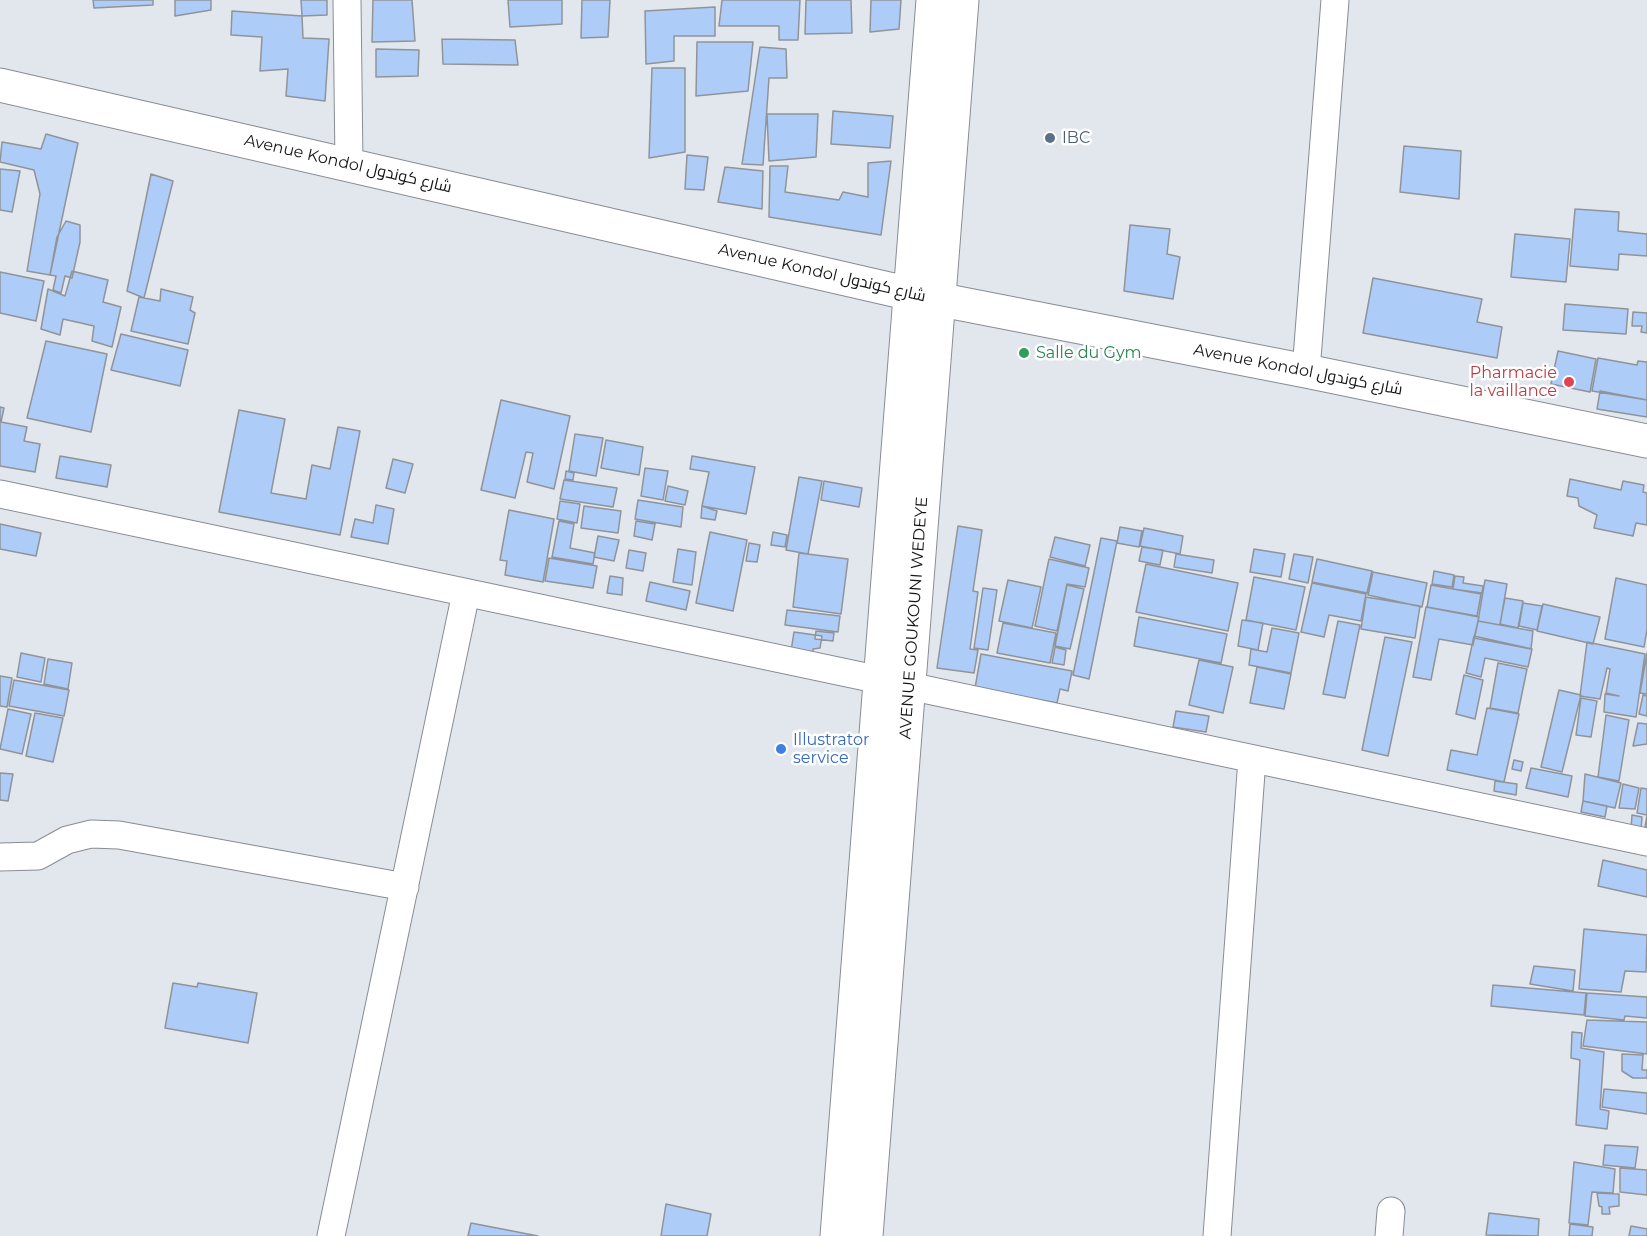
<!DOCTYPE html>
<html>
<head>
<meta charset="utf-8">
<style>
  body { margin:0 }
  canvas { display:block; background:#e2e6ed }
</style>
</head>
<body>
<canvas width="1647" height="1236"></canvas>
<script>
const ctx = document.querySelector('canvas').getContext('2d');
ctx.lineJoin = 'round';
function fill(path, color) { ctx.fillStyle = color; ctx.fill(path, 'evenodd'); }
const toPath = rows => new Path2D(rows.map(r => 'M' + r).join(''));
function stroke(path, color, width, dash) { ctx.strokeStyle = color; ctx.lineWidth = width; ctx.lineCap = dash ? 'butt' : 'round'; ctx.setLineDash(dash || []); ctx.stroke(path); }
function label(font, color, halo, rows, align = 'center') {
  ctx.font = font + ' Montserrat,Cairo,sans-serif'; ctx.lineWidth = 5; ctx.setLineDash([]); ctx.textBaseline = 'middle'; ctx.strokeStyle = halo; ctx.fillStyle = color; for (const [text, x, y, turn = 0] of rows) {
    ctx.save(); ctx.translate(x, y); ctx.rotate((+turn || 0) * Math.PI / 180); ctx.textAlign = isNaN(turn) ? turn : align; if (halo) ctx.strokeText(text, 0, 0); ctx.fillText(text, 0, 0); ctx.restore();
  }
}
const building = toPath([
  [93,0,153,0,153,5,94,8,93,0],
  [175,0,211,0,211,10,175,16,175,0],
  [301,0,327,0,327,15,302,16,301,0],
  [373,0,412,0,415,41,372,42,373,0],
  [508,0,562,0,562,24,510,27,508,0],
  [582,0,610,0,608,37,581,38,582,0],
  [722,0,800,0,798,40,779,40,779,26,719,26,722,0],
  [806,0,851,0,852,33,805,34,806,0],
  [871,0,901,0,899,29,870,32,871,0],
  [715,7,715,36,674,36,674,61,646,64,645,11,715,7],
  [232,11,302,16,303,38,329,39,325,101,286,96,288,69,260,71,262,37,231,35,232,11],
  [442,39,515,40,518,65,443,64,442,39],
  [697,42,753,42,748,91,696,96,697,42],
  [760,47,786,49,787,78,769,78,763,165,742,164,760,47],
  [376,49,419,50,418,76,376,77,376,49],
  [652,68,685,68,685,152,649,158,652,68],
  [833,111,893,116,890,148,831,144,833,111],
  [767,114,818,114,816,157,769,161,767,114],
  [46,134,78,143,50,275,27,271,40,194,34,170,0,162,2,142,41,149,46,134],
  [1404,146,1461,151,1459,199,1400,192,1404,146],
  [687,155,708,157,704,190,685,189,687,155],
  [891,161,881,235,769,217,770,166,788,166,785,192,839,200,843,192,868,197,868,163,891,161],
  [725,167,763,171,762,209,718,202,725,167],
  [0,169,20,171,12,212,0,210,0,169],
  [151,174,173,181,144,298,127,291,151,174],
  [1575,209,1619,212,1618,231,1647,234,1647,256,1619,254,1618,270,1570,266,1575,209],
  [66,221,80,225,80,242,72,278,65,276,61,293,53,290,56,276,50,275,57,237,66,221],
  [1130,225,1170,229,1167,254,1180,257,1173,299,1124,291,1130,225],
  [1515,234,1570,239,1566,282,1511,277,1515,234],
  [72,271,108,280,103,302,121,307,112,347,92,341,94,326,63,319,60,335,41,329,48,289,65,296,72,271],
  [0,272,44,281,36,321,0,313,0,272],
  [1373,278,1482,299,1477,322,1502,327,1497,358,1363,333,1373,278],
  [161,289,193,297,190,310,195,313,188,344,131,331,139,297,160,301,161,289],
  [1565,304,1628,309,1626,334,1563,330,1565,304],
  [1633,312,1647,313,1647,333,1641,332,1642,326,1632,326,1633,312],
  [121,334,188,350,180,386,111,370,121,334],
  [46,341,107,354,91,432,27,418,46,341],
  [1558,351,1596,359,1590,392,1551,384,1558,351],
  [1598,358,1637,365,1638,361,1647,362,1647,400,1592,391,1598,358],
  [1600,391,1647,400,1647,417,1597,409,1600,391],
  [501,400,570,416,554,489,527,482,533,453,526,452,515,498,481,490,501,400],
  [0,407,4,408,1,422,27,427,24,441,40,444,35,472,0,466,0,407],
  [239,410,285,419,271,493,306,499,312,465,330,469,338,427,360,431,340,535,219,512,239,410],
  [575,434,603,438,596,476,569,471,575,434],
  [606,440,643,447,639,475,601,468,606,440],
  [60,456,111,465,107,487,56,478,60,456],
  [692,456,755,467,746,514,702,506,709,472,690,469,692,456],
  [393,459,413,464,405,493,386,488,393,459],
  [645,468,668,471,663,500,641,496,645,468],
  [566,471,574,473,573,480,565,479,566,471],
  [799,477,822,481,808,554,786,550,799,477],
  [1570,479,1621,490,1623,481,1644,485,1643,492,1647,493,1647,525,1636,523,1633,536,1594,528,1597,515,1579,506,1578,498,1567,496,1570,479],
  [564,480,617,488,613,507,560,499,564,480],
  [824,481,862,488,859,507,821,500,824,481],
  [668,486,688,491,685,505,665,501,668,486],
  [638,500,683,507,681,527,635,519,638,500],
  [560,501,580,504,577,523,557,519,560,501],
  [376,505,394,509,388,544,351,537,355,519,373,523,376,505],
  [584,506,621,511,618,533,581,528,584,506],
  [702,506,717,511,715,520,701,518,702,506],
  [509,510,554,519,543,582,505,575,507,561,500,560,509,510],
  [559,521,574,524,570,548,595,553,593,564,552,557,559,521],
  [636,521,655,524,652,540,634,536,636,521],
  [0,524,41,533,36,556,0,549,0,524],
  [958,526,982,530,973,591,978,592,970,649,978,650,974,673,937,668,958,526],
  [1120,527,1142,531,1139,547,1117,543,1120,527],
  [1144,528,1183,536,1180,554,1140,546,1144,528],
  [710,532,747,540,733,611,696,603,710,532],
  [773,532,787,535,785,547,771,545,773,532],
  [598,536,619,540,614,561,594,557,598,536],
  [1055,537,1090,545,1085,566,1050,557,1055,537],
  [1101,538,1117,541,1089,679,1073,675,1101,538],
  [749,543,760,545,757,562,746,561,749,543],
  [1142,547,1163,550,1160,565,1139,561,1142,547],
  [678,549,696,552,692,585,673,582,678,549],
  [1254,549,1285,554,1281,577,1250,572,1254,549],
  [629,550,646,553,643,571,626,568,629,550],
  [799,553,848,559,841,614,793,607,799,553],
  [1176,554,1214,560,1212,573,1174,567,1176,554],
  [1294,554,1313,557,1308,583,1289,579,1294,554],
  [549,558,597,566,593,588,545,581,549,558],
  [1049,559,1089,568,1085,587,1067,584,1057,631,1035,626,1049,559],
  [1317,559,1372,571,1367,593,1312,582,1317,559],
  [1146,564,1238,583,1228,631,1136,612,1146,564],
  [1434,571,1454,575,1452,587,1432,584,1434,571],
  [1373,572,1427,583,1422,607,1368,595,1373,572],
  [610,576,623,578,622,595,607,593,610,576],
  [1455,576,1464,577,1463,583,1483,586,1482,593,1453,589,1455,576],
  [1254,577,1305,587,1296,630,1246,620,1254,577],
  [1616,578,1647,585,1647,630,1644,647,1605,639,1616,578],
  [1008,580,1041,587,1032,628,999,621,1008,580],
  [1485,580,1507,584,1500,625,1478,621,1485,580],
  [650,582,690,591,686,610,646,601,650,582],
  [1312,583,1366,594,1361,621,1329,615,1324,637,1301,632,1312,583],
  [1067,585,1084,589,1070,649,1055,646,1067,585],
  [1431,585,1481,594,1477,616,1427,607,1431,585],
  [983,588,997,590,988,650,974,648,983,588],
  [1366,597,1420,606,1415,638,1361,629,1366,597],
  [1505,598,1523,601,1518,628,1500,624,1505,598],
  [1523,603,1542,606,1537,630,1519,626,1523,603],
  [1543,604,1600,617,1593,644,1537,631,1543,604],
  [1426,607,1479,617,1473,645,1439,639,1431,680,1413,677,1426,607],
  [787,610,840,616,838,632,785,625,787,610],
  [1139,617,1227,634,1221,663,1134,646,1139,617],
  [1242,620,1263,623,1258,650,1238,646,1242,620],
  [1338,621,1360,625,1345,698,1323,694,1338,621],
  [1478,621,1533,631,1531,649,1474,638,1478,621],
  [1003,623,1056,633,1050,663,997,653,1003,623],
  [1272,628,1299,633,1291,673,1249,665,1251,649,1267,652,1272,628],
  [816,631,834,633,833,641,815,639,816,631],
  [794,632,822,636,820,648,813,649,813,655,791,651,794,632],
  [1474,636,1532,649,1528,667,1485,658,1481,677,1466,673,1474,636],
  [1385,637,1412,642,1388,756,1362,750,1385,637],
  [1587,642,1645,654,1636,717,1604,712,1605,694,1619,696,1606,693,1610,669,1607,668,1600,699,1580,696,1587,642],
  [1055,647,1066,650,1064,665,1052,663,1055,647],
  [21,653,45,658,41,682,17,677,21,653],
  [1647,653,1647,694,1640,693,1647,653],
  [981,654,1072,671,1068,691,1060,689,1057,703,975,688,981,654],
  [48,659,72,663,68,689,44,684,48,659],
  [1199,660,1233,667,1223,713,1189,705,1199,660],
  [1498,663,1527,669,1518,713,1490,708,1498,663],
  [1257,667,1291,674,1284,709,1250,703,1257,667],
  [1464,675,1483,680,1475,719,1456,714,1464,675],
  [0,676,12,678,7,707,0,706,0,676],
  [14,680,69,690,64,716,9,706,14,680],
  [1559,690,1581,695,1562,772,1541,767,1559,690],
  [1643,695,1647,696,1647,716,1639,714,1643,695],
  [1581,698,1597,701,1591,737,1576,735,1581,698],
  [1487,708,1519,714,1504,782,1447,770,1451,750,1477,755,1487,708],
  [8,709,31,714,22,754,0,749,8,709],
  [1176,711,1209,716,1206,732,1173,727,1176,711],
  [35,713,63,718,53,762,26,756,35,713],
  [1606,715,1629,720,1619,781,1598,777,1606,715],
  [1638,723,1647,724,1647,744,1633,746,1638,723],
  [1514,760,1523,762,1521,771,1512,769,1514,760],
  [1531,768,1572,776,1568,797,1526,788,1531,768],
  [0,773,13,774,8,801,0,800,0,773],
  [1585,774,1621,783,1615,808,1583,801,1585,774],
  [1495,781,1517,784,1516,795,1494,791,1495,781],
  [1623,784,1639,788,1635,809,1619,808,1623,784],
  [1641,788,1647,789,1647,828,1645,827,1647,815,1637,813,1641,788],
  [1583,801,1607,806,1605,817,1581,812,1583,801],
  [1632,815,1642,817,1641,830,1631,829,1632,815],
  [1603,860,1647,870,1647,897,1598,886,1603,860],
  [1584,929,1647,935,1646,972,1625,971,1621,992,1579,989,1584,929],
  [1534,966,1575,970,1573,991,1530,984,1534,966],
  [173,983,197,987,198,983,257,993,248,1043,165,1028,173,983],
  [1493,985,1586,993,1584,1015,1491,1006,1493,985],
  [1587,993,1647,997,1647,1018,1625,1016,1624,1020,1585,1016,1587,993],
  [1587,1020,1647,1022,1647,1054,1583,1046,1587,1020],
  [1572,1032,1582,1033,1581,1048,1604,1052,1600,1109,1609,1111,1607,1129,1576,1125,1580,1060,1571,1058,1572,1032],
  [1622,1054,1643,1055,1642,1070,1647,1070,1647,1078,1633,1078,1622,1071,1622,1054],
  [1604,1089,1647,1093,1647,1114,1602,1107,1604,1089],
  [1605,1145,1638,1147,1635,1168,1603,1165,1605,1145],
  [1574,1162,1615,1169,1613,1193,1592,1192,1588,1225,1569,1223,1574,1162],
  [1620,1168,1647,1170,1647,1195,1620,1192,1620,1168],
  [1597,1193,1619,1194,1619,1206,1609,1207,1610,1214,1602,1214,1602,1207,1599,1206,1597,1193],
  [666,1204,711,1214,707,1236,661,1236,666,1204],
  [1489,1213,1539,1219,1538,1236,1486,1235,1489,1213],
  [471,1223,538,1236,468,1236,471,1223],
  [1570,1224,1593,1227,1592,1236,1569,1236,1570,1224],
  [1631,1226,1647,1229,1647,1236,1629,1236,1631,1226]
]);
const minor = toPath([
  [347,0,349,164],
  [1306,371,1335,0],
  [0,494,1647,842],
  [0,857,38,856,67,840,91,834,119,835,405,887],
  [331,1236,466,593],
  [1217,1236,1252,759],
  [1389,1236,1391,1211]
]);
const tertiary = toPath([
  [0,85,911,294,1306,371,1647,441],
  [837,1236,933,0],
  [866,1236,962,0]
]);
const markers = [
  [1050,138,6,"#5c6f8a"],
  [1024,353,6,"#2e9e5b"],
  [1569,382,6,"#e0444e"],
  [781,749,6,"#3f7fe0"]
];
const serviceNames = [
  ["IBC",1062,138]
];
const streetNames = [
  ["Avenue Kondol شارع كوندول",348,164,13],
  ["Avenue Kondol شارع كوندول",822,273,13],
  ["Avenue Kondol شارع كوندول",1298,370,11],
  ["AVENUE GOUKOUNI WEDEYE",914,618,-86]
];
const leisureNames = [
  ["Salle du Gym",1036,353]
];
const healthNames = [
  ["Pharmacie",1557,373],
  ["la vaillance",1557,391]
];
const shopNames = [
  ["Illustrator",793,740],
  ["service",793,758]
];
fill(building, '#adccf8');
stroke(building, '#90949a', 1.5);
stroke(minor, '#898d93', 29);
stroke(tertiary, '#898d93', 35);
stroke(minor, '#fff', 27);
stroke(tertiary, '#fff', 33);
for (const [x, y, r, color] of markers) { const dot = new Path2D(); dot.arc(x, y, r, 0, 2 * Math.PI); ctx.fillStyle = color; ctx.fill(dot); stroke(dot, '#fff', 2); }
label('16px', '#4e5e75', '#fff', serviceNames, 'left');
label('16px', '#131416', '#fff', streetNames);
label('16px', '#27864d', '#fff', leisureNames, 'left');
label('16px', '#be3a42', '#fff', healthNames, 'right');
label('16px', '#366cbe', '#fff', shopNames, 'left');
</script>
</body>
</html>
